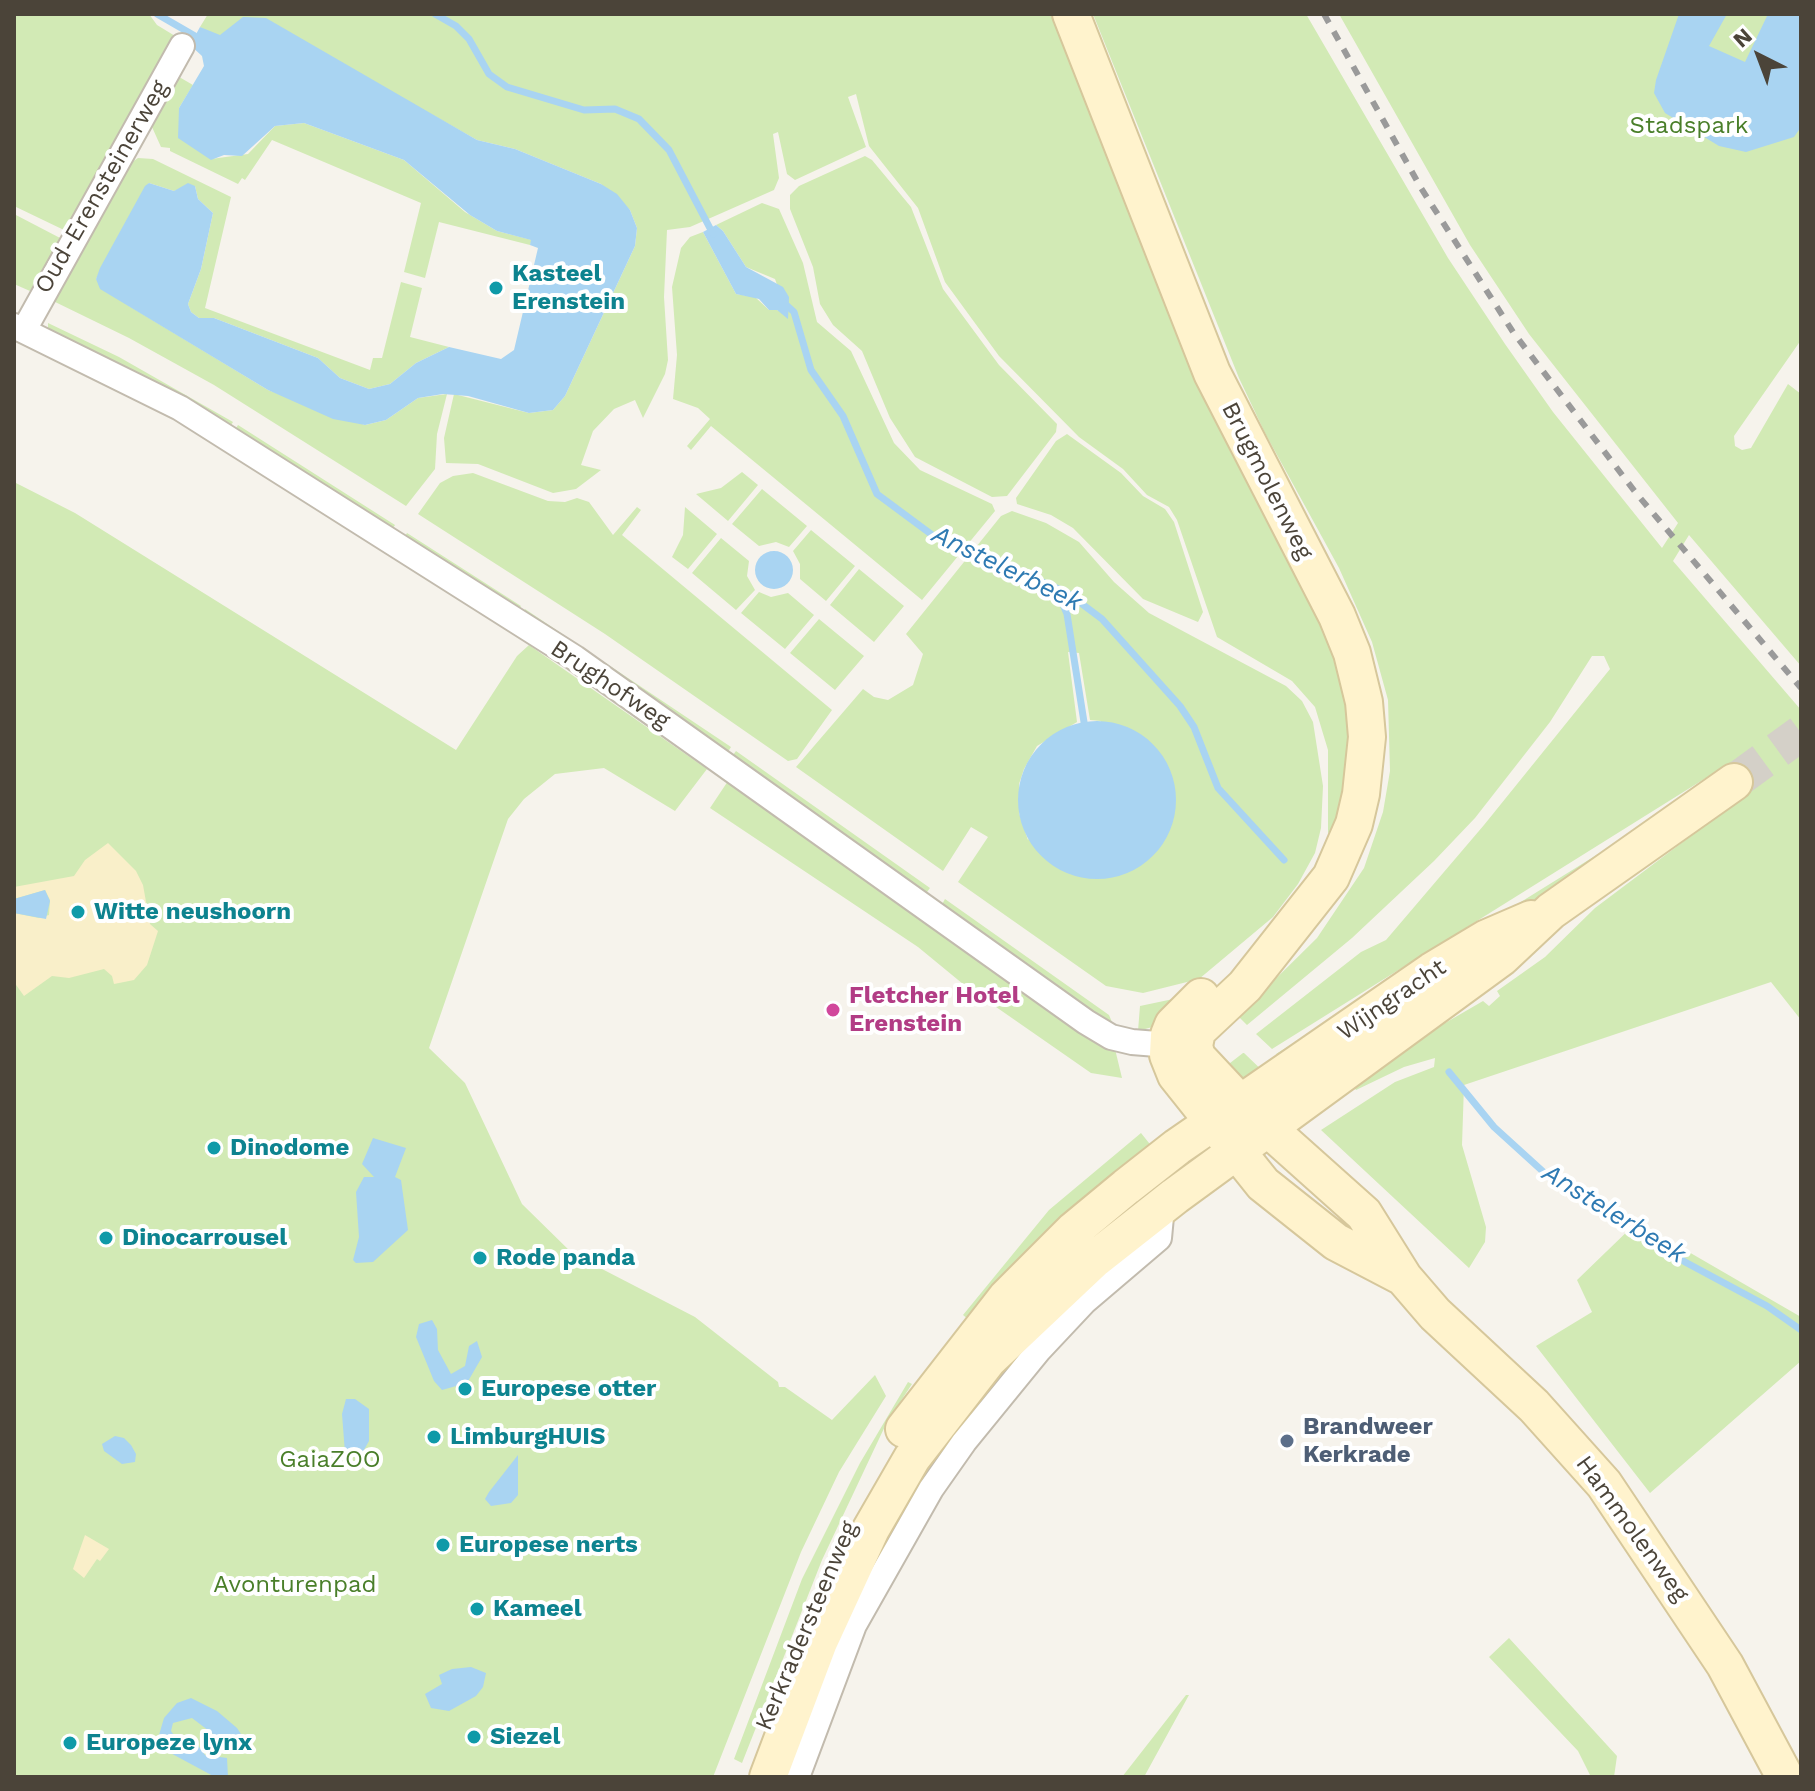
<!DOCTYPE html>
<html>
<head>
<meta charset="utf-8">
<style>
  body { margin:0 }
  #map { position:relative; width:1815px; height:1791px; overflow:hidden; background:#f6f3ec; font-family:"Work Sans",sans-serif }
  canvas { display:block }
  .frame { position:absolute; inset:0; border:16px solid #4b4439; pointer-events:none }
  .north { position:absolute; left:1719px; top:16px; width:80px; height:80px; -webkit-text-stroke:6px #fff; paint-order:stroke; rotate:318deg; font-size:22px; font-weight:700; line-height:32px; text-align:center; color:#4b4439 }
  .north::after { content:''; display:block; margin:auto; width:28px; height:36px; background:#4b4439; clip-path:polygon(50% 0,100% 100%,50% 72%,0 100%) }
</style>
</head>
<body>
<div id="map">
<canvas width="1815" height="1791"></canvas>
<div class="frame"></div>
<div class="north">N</div>
</div>
<script>
const ctx = document.querySelector('canvas').getContext('2d');
ctx.lineJoin = 'round';
function fill(path, color) { ctx.fillStyle = color; ctx.fill(path, 'evenodd'); }
const toPath = rows => new Path2D(rows.map(r => 'M' + r).join(''));
function stroke(path, color, width, dash) { ctx.strokeStyle = color; ctx.lineWidth = width; ctx.lineCap = dash ? 'butt' : 'round'; ctx.setLineDash(dash || []); ctx.stroke(path); }
function label(font, color, halo, rows, align = 'center') {
  ctx.font = font + ' "Work Sans",sans-serif'; ctx.lineWidth = 8; ctx.setLineDash([]); ctx.textBaseline = 'middle'; ctx.strokeStyle = halo; ctx.fillStyle = color; for (const [text, x, y, turn = 0] of rows) {
    ctx.save(); ctx.translate(x, y); ctx.rotate((+turn || 0) * Math.PI / 180); ctx.textAlign = isNaN(turn) ? turn : align; if (halo) ctx.strokeText(text, 0, 0); ctx.fillText(text, 0, 0); ctx.restore();
  }
}
const green = toPath([
  [14,14,149,14,157,25,180,39,66,231,14,206],
  [208,14,1057,14,1322,609,1351,713,1348,779,1331,839,1328,832,1328,750,1315,707,1292,681,1217,637,1177,520,1169,507,1147,495,1123,469,1079,437,999,356,945,282,918,208,869,146,856,94,848,97,866,147,795,180,787,174,778,132,773,134,779,178,774,190,690,227,667,230,664,297,668,360,665,374,643,418,635,400,614,409,593,431,581,465,601,470,576,489,553,493,478,464,446,463,444,438,454,394,529,413,553,410,565,396,635,246,637,228,630,210,601,184,515,149,477,140,372,81,209,33,200,27],
  [1093,14,1306,14,1448,258,1505,344,1553,412,1662,548,1678,523,1529,334,1470,245,1339,14,1801,14,1801,340,1734,436,1735,446,1742,450,1751,448,1788,384,1801,394,1801,666,1689,535,1673,561,1801,710,1801,1020,1771,982,1464,1085,1462,1145,1486,1227,1485,1242,1469,1268,1321,1130,1395,1082,1434,1067,1435,1058,1404,1067,1356,1090,1352,1085,1409,1044,1483,1001,1489,1006,1500,996,1497,991,1545,957,1595,908,1740,799,1725,771,1717,771,1272,1049,1256,1034,1361,952,1386,940,1484,825,1610,669,1604,656,1592,656,1550,722,1475,818,1434,861,1352,938,1247,1025,1238,1016,1317,938,1364,868,1383,812,1390,771,1388,700,1372,642,1339,568,1265,433,1239,378],
  [174,74,193,85,179,108,211,159,248,154,275,126,304,123,404,160,465,212,497,231,532,240,530,245,439,222,425,278,404,272,421,203,272,140,245,180,242,178,238,184,170,151,170,148,161,147,152,127],
  [865,156,872,160,911,207,943,289,999,365,1057,424,1056,432,1007,496,992,497,915,457,890,418,862,351,833,325,820,304,813,267,790,209,790,195,799,186],
  [138,158,153,159,231,197,205,308,370,370,373,358,382,358,401,282,422,288,410,337,449,347,416,363,390,384,369,389,340,378,318,358,214,318,199,318,191,312,188,304,201,269,213,213,198,199,195,186,174,191,149,183,96,279,126,304,268,390,365,425,386,420,418,398,447,394,437,434,435,469,406,506,214,385,129,338,49,299,128,165],
  [762,203,779,209,803,263,817,322,851,351,894,443,920,470,992,504,995,511,922,600,711,426,691,450,687,446,710,419,698,408,673,399,677,355,672,287,681,248,690,237,703,232,736,294,755,297,769,310,777,310,788,316,775,279,746,267,723,231,716,225],
  [14,214,62,239,30,291,14,284],
  [48,323,119,357,233,422,228,430,48,329],
  [238,425,395,525,390,533,233,433],
  [1067,434,1121,473,1143,496,1165,509,1174,522,1203,612,1198,622,1143,599,1073,528,1051,515,1017,504,1016,498,1056,441],
  [742,472,758,485,728,521,696,494,721,488],
  [473,473,548,501,565,502,577,498,589,502,613,535,637,507,641,510,622,535,832,710,797,759,788,761,605,634,418,514,440,483,453,476],
  [14,482,75,513,456,750,517,656,529,645,707,769,675,811,604,768,555,774,524,799,508,819,429,1048,465,1083,522,1204,573,1254,695,1317,778,1382,779,1387,785,1387,832,1420,875,1375,886,1396,839,1472,801,1552,713,1777,14,1777],
  [762,489,807,526,789,547,776,542,759,546,732,524],
  [685,507,717,534,688,569,672,557,683,535],
  [1012,511,1046,523,1079,542,1114,582,1149,613,1286,686,1302,701,1313,722,1323,786,1321,828,1315,853,1298,884,1273,917,1199,979,1143,993,1106,986,958,882,988,837,971,827,943,871,796,767,863,689,874,697,888,700,913,685,923,654,906,634,1001,516],
  [1068,652,1079,653,1090,720,1101,721,1028,840,1019,813,1019,784,1024,769,1037,746,1077,722],
  [811,530,855,566,826,601,800,579,800,564,793,551],
  [407,533,521,606,516,614,402,541],
  [721,538,749,561,747,576,755,590,736,610,692,573],
  [859,569,904,606,874,642,830,605],
  [759,592,771,597,788,593,814,615,785,649,741,613],
  [525,609,731,747,726,755,520,617],
  [819,619,864,656,835,690,790,653],
  [736,751,930,888,924,896,730,759],
  [728,781,1115,1049,1122,1078,1091,1073,963,984,918,947,710,808],
  [1677,805,1679,808,1287,1064,1276,1054],
  [945,899,1109,1015,1115,1029,940,908],
  [1178,998,1156,1026,1138,1031,1140,1006],
  [1243,1053,1244,1053,1269,1077,1244,1083,1221,1070],
  [1141,1133,1157,1153,969,1320,963,1315,1049,1210],
  [1637,1222,1801,1317,1801,1361,1650,1493,1536,1346,1592,1312,1577,1280],
  [908,1382,912,1384,887,1422,822,1560,742,1763,734,1759,802,1579,860,1463],
  [1509,1638,1617,1756,1614,1777,1591,1777,1578,1751,1489,1657],
  [1186,1695,1189,1695,1144,1777,1122,1777]
]);
const sand = toPath([
  [108,843,136,871,143,885,150,924,158,931,147,965,134,980,114,984,112,976,104,969,69,978,52,976,24,996,14,982,14,913,39,918,49,915,50,900,45,890,14,899,14,887,74,876,85,860],
  [85,1535,109,1549,100,1561,97,1559,84,1578,73,1569]
]);
const water = toPath([
  [1679,14,1727,14,1709,46,1745,62,1768,14,1801,14,1801,127,1794,137,1746,152,1719,146,1665,113,1654,93,1656,80],
  [243,17,266,18,477,140,515,149,601,184,617,194,630,210,637,228,635,246,565,396,553,410,529,413,468,396,443,394,418,398,386,420,365,425,333,419,268,390,100,289,96,279,100,268,145,186,149,183,174,191,188,183,195,186,198,199,213,213,201,269,188,304,191,312,199,318,214,318,318,358,340,378,369,389,390,384,416,363,449,347,501,359,514,350,538,248,530,245,531,240,497,231,470,215,404,160,304,123,275,126,242,156,224,155,211,160,178,138,179,108,204,66,202,56,190,45,200,27,220,35],
  [716,225,723,231,746,267,783,287,789,297,788,319,777,310,769,310,759,299,736,294,703,232],
  '755 570a19 19 0 1 1 38 0a19 19 0 1 1-38 0Z',
  '1018 800a79 79 0 1 1 158 0a79 79 0 1 1-158 0Z',
  [45,890,50,901,46,919,14,913,14,899],
  [373,1138,406,1148,395,1177,401,1180,408,1230,373,1262,356,1263,353,1260,359,1237,356,1192,364,1177,374,1177,362,1164],
  [432,1320,437,1329,438,1350,451,1374,465,1366,469,1346,477,1341,482,1357,467,1383,442,1390,434,1381,416,1337,419,1324],
  [346,1399,355,1399,369,1409,369,1441,360,1457,345,1453,342,1414],
  [115,1436,124,1438,131,1445,136,1454,135,1462,122,1464,104,1451,102,1444],
  [518,1455,518,1495,511,1503,491,1506,485,1499,489,1492],
  [471,1667,486,1673,483,1687,476,1696,449,1711,431,1708,425,1694,442,1684,439,1675,452,1669],
  [191,1698,217,1711,237,1728,245,1740,243,1746,234,1750,192,1718,173,1723,171,1731,181,1745,194,1740,205,1755,227,1758,228,1777,215,1777,163,1749,159,1735,164,1718,177,1703]
]);
const stream = toPath([
  [157,14,195,36],
  [435,14,456,26,469,39,489,74,507,87,584,110,615,109,639,119,669,150,713,234],
  [783,302,794,312,811,370,843,416,877,494,935,537,1066,592,1102,619,1180,706,1194,727,1218,788,1284,860],
  [1056,588,1067,614,1084,722],
  [1449,1072,1494,1127,1549,1177,1636,1227,1685,1262,1767,1306,1801,1330]
]);
const secondaryTunnel = toPath([
  [1734,782,1801,733]
]);
const street = toPath([
  [14,326,180,408,575,658,1086,1022,1111,1037,1132,1042,1182,1046],
  [24,330,182,46],
  [797,1777,854,1625,931,1489,964,1442,1039,1350,1085,1301,1159,1238,1162,1206]
]);
const secondary = toPath([
  [1071,14,1212,373,1337,616,1352,653,1364,702,1367,737,1361,794,1354,824,1331,877,1245,986,1197,1031,1194,1046,1197,1057,1242,1105,1364,1214,1404,1278,1435,1314,1534,1406,1604,1484,1725,1665,1785,1777],
  [1201,997,1173,1025,1169,1035,1168,1055,1176,1075,1263,1184,1336,1242,1403,1277],
  [904,1429,1006,1298,1074,1230,1126,1187,1177,1147,1432,971,1487,938,1531,919],
  [768,1777,819,1642,871,1529,912,1458,988,1360,1095,1259,1175,1196,1502,957,1551,911,1734,782]
]);
const rail = toPath([
  [1324,14,1421,188,1513,332,1636,493,1801,688]
]);
const markers = [
  [496,288,8,"#0f9aa8"],
  [78,912,8,"#0f9aa8"],
  [833,1010,8,"#d1479c"],
  [214,1148,8,"#0f9aa8"],
  [106,1238,8,"#0f9aa8"],
  [480,1258,8,"#0f9aa8"],
  [465,1389,8,"#0f9aa8"],
  [434,1437,8,"#0f9aa8"],
  [1287,1441,8,"#5c6f8a"],
  [443,1545,8,"#0f9aa8"],
  [477,1609,8,"#0f9aa8"],
  [474,1737,8,"#0f9aa8"],
  [70,1743,8,"#0f9aa8"]
];
const parkNames = [
  ["Stadspark",1689,126],
  ["GaiaZOO",330,1460],
  ["Avonturenpad",295,1585]
];
const streetNames = [
  ["Oud-Erensteinerweg",102,187,-60],
  ["Brugmolenweg",1267,481,63],
  ["Brughofweg",610,685,34],
  ["Wijngracht",1392,1000,-34],
  ["Hammolenweg",1632,1529,54],
  ["Kerkradersteenweg",807,1626,-67]
];
const cultureNames = [
  ["Kasteel",512,274],
  ["Erenstein",512,302],
  ["Witte neushoorn",94,912],
  ["Dinodome",230,1148],
  ["Dinocarrousel",122,1238],
  ["Rode panda",496,1258],
  ["Europese otter",481,1389],
  ["LimburgHUIS",450,1437],
  ["Europese nerts",459,1545],
  ["Kameel",493,1609],
  ["Siezel",490,1737],
  ["Europeze lynx",86,1743]
];
const hotelNames = [
  ["Fletcher Hotel",849,996],
  ["Erenstein",849,1024]
];
const serviceNames = [
  ["Brandweer",1303,1427],
  ["Kerkrade",1303,1455]
];
const waterNames = [
  ["Anstelerbeek",1007,569,26],
  ["Anstelerbeek",1614,1214,32]
];
fill(green, '#d2eab5');
fill(sand, '#f9efc9');
fill(water, '#a9d4f2');
stroke(stream, '#a9d4f2', 7);
stroke(secondaryTunnel, '#d4d0c8', 36, [36, 18]);
stroke(street, '#c2bbae', 28);
stroke(secondary, '#d6c79b', 40);
stroke(street, '#fff', 24);
stroke(secondary, '#fff3cd', 36);
stroke(rail, '#9a9a9a', 6, [10, 10]);
for (const [x, y, r, color] of markers) { const dot = new Path2D(); dot.arc(x, y, r, 0, 2 * Math.PI); ctx.fillStyle = color; ctx.fill(dot); stroke(dot, '#fff', 3); }
label('24px', '#4a7f2a', '#fff', parkNames);
label('24px', '#4b4439', '#fff', streetNames);
label('bold 24px', '#0d838f', '#fff', cultureNames, 'left');
label('bold 24px', '#b23c85', '#fff', hotelNames, 'left');
label('bold 24px', '#4e5e75', '#fff', serviceNames, 'left');
label('italic 26px', '#2e7ab2', '#fff', waterNames);
</script>
</body>
</html>
